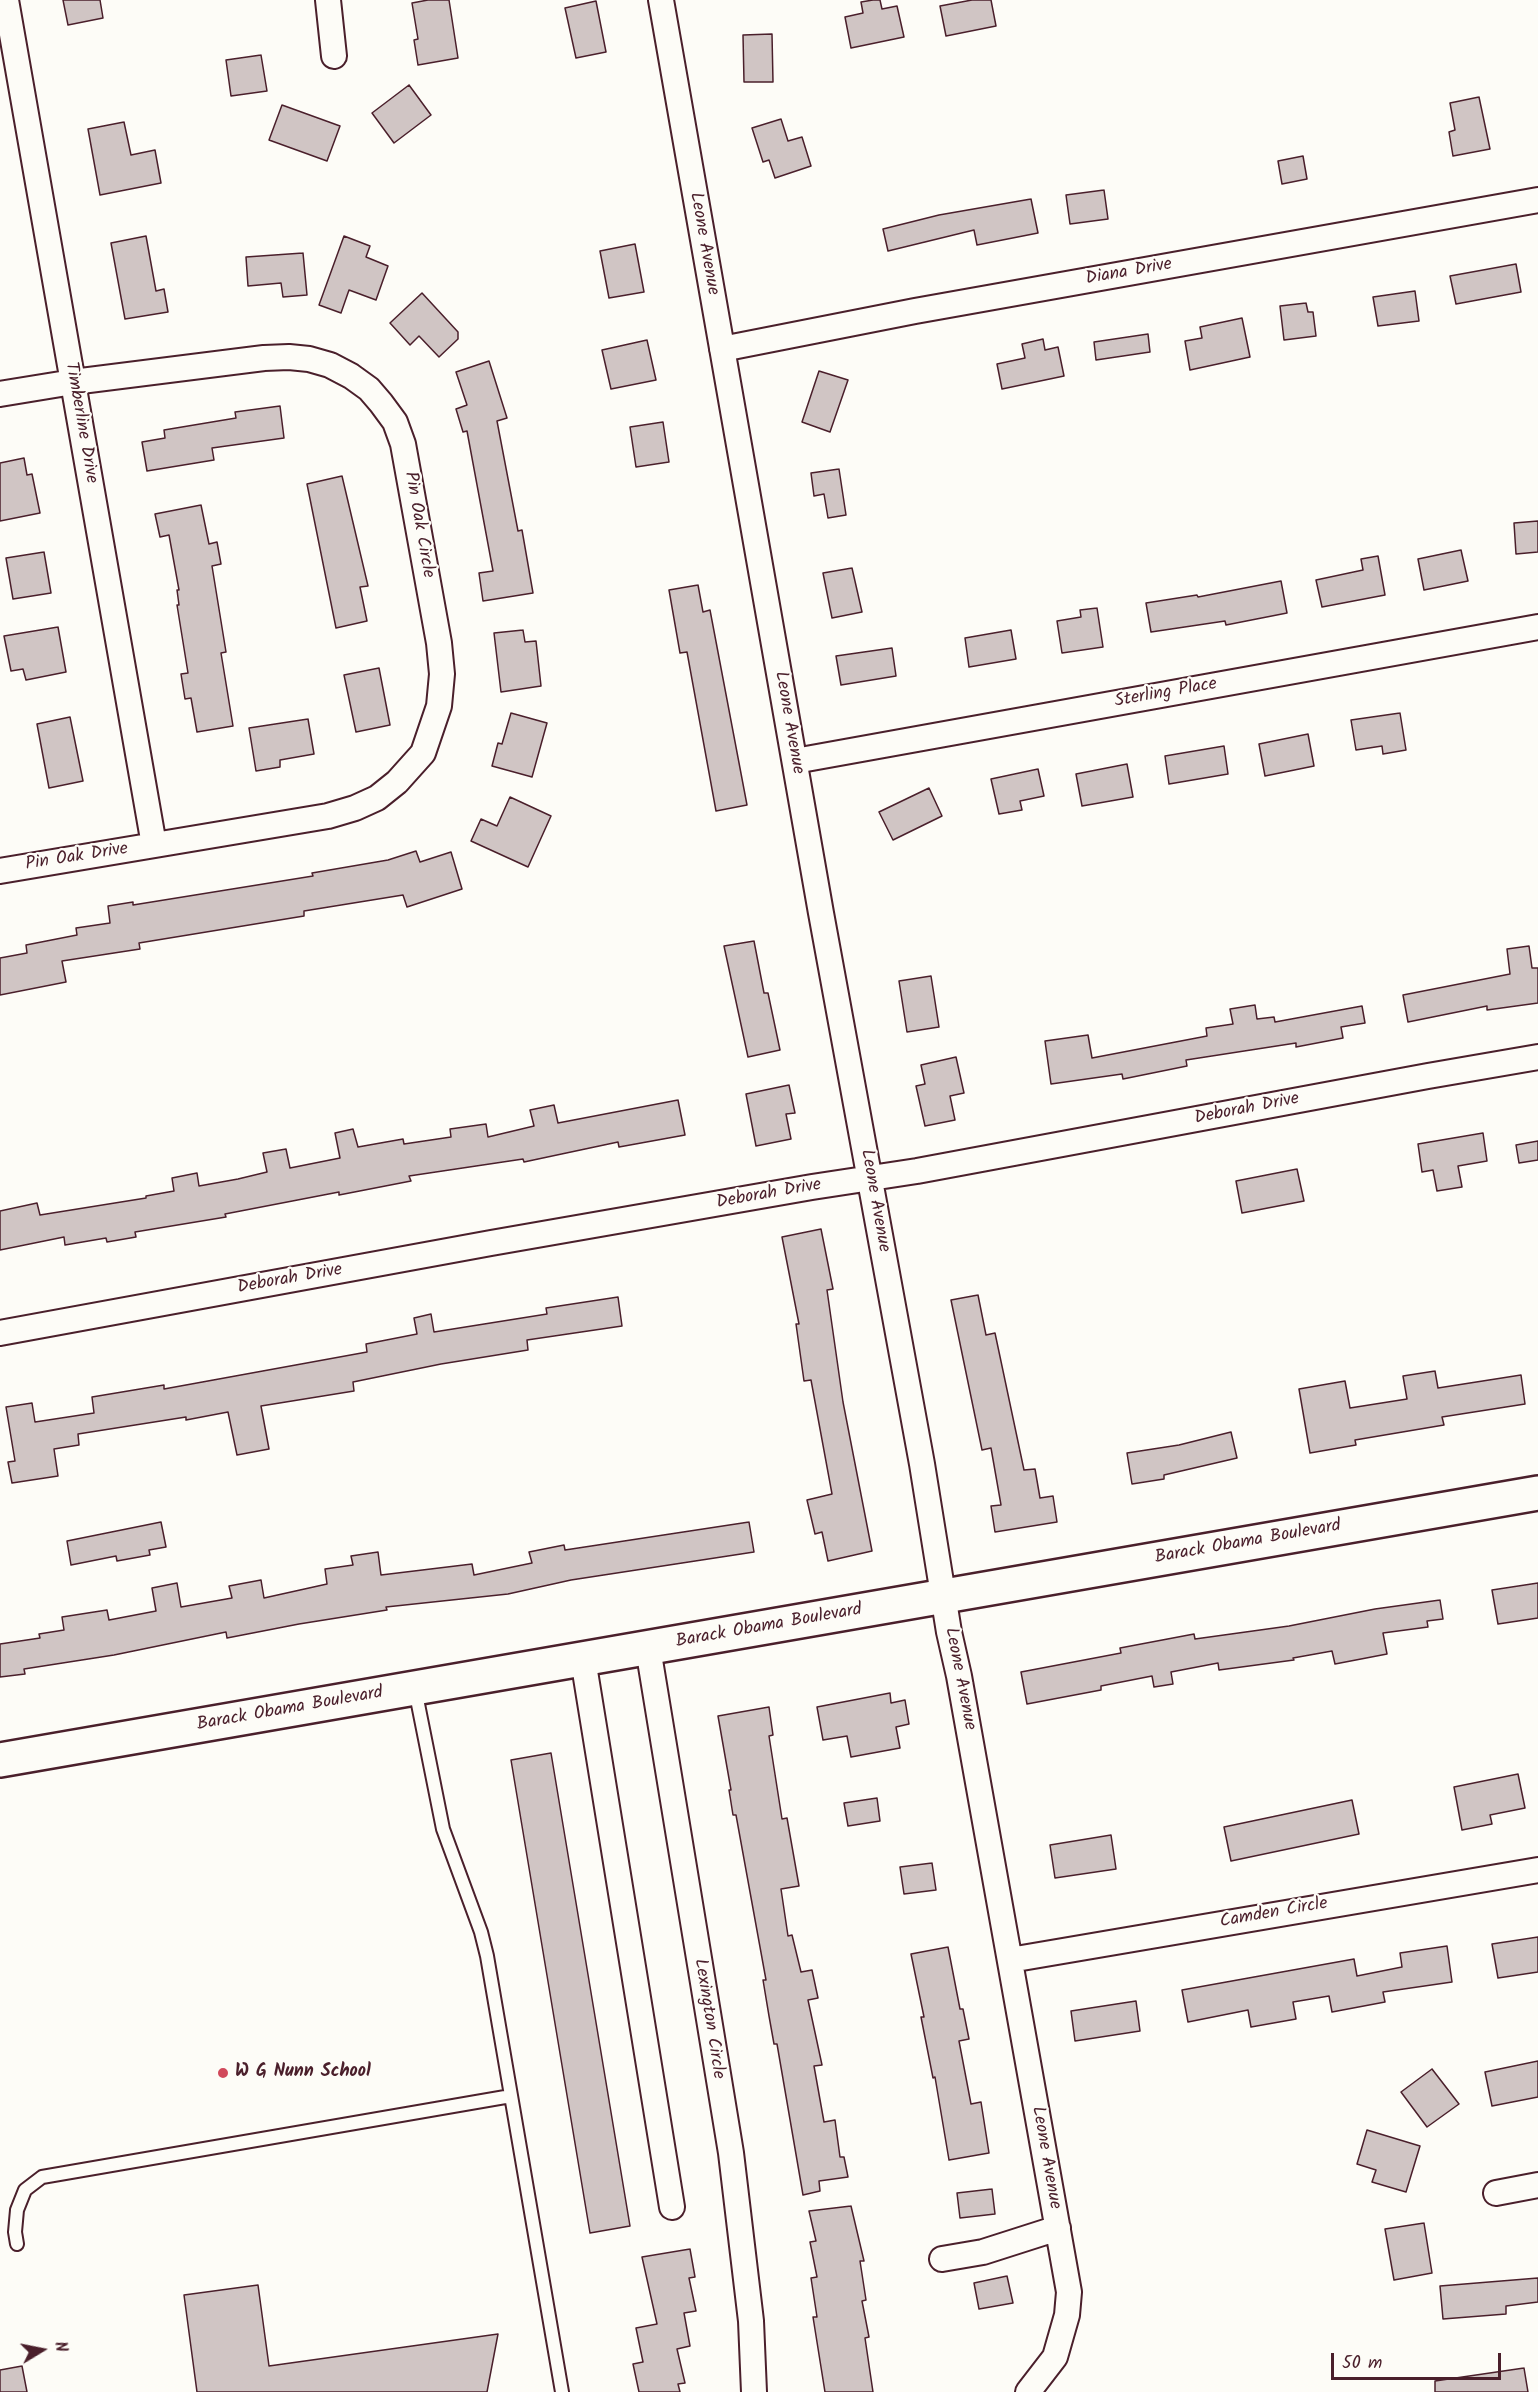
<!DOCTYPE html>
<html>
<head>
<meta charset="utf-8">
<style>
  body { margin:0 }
  #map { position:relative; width:1538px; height:2392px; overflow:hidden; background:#fdfcf7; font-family:Kalam,sans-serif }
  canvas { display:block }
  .north { position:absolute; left:12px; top:2320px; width:60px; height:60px; -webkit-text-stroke:4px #fdfcf7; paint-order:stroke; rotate:80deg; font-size:16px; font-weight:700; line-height:24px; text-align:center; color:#4a1f2b }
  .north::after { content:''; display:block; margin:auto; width:21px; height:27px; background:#4a1f2b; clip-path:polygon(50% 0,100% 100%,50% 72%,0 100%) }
  .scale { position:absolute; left:1331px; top:2353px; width:170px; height:27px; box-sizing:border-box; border:3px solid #4a1f2b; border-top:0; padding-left:8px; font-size:18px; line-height:21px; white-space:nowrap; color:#4a1f2b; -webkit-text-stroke:4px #fdfcf7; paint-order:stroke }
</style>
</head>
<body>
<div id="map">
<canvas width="1538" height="2392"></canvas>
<div class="north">N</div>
<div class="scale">50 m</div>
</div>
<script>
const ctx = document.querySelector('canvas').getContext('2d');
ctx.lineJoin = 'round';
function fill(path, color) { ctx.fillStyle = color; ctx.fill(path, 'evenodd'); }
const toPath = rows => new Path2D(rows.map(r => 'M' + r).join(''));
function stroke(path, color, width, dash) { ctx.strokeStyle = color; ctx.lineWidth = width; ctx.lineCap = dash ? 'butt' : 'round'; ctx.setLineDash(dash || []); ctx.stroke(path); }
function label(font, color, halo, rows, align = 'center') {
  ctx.font = font + ' Kalam,sans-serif'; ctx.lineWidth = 4.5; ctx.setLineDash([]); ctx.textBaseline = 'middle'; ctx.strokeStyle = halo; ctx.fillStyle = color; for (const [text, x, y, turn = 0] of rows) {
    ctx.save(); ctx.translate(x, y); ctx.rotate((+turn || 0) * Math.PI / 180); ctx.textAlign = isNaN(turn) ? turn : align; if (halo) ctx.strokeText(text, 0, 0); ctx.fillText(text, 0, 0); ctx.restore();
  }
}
const building = toPath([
  [63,0,100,0,103,18,68,25,63,0],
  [428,0,449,0,458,58,418,65,414,40,418,39,412,3,428,0],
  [873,0,880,0,882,9,897,6,904,37,851,48,845,17,863,13,861,2,873,0],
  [972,0,991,0,996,26,946,36,940,6,972,0],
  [596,1,606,52,576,58,565,8,596,1],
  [772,34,773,82,744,82,743,35,772,34],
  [261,55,267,91,231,96,226,60,261,55],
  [409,85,431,115,394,143,372,113,409,85],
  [1479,97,1490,149,1453,156,1449,132,1455,130,1450,103,1479,97],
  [282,105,340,126,327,161,269,140,282,105],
  [781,119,788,141,802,137,811,166,775,178,769,160,763,162,752,128,781,119],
  [124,122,131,155,155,150,161,183,100,195,88,129,124,122],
  [1303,156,1307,179,1282,184,1278,161,1303,156],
  [1104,190,1108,219,1070,224,1066,195,1104,190],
  [1031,199,1038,233,977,245,974,230,888,251,883,229,939,215,1031,199],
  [146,236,156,291,164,289,168,312,125,319,111,243,146,236],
  [344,236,370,246,366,257,388,266,376,300,349,290,341,313,319,305,344,236],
  [635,244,644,292,609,298,600,251,635,244],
  [303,253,307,295,283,297,281,283,248,286,246,257,303,253],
  [1516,264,1521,292,1456,304,1450,276,1516,264],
  [1415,291,1419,321,1378,326,1373,297,1415,291],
  [422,293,458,332,458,339,439,357,419,336,410,345,390,323,422,293],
  [1306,303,1308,312,1313,312,1316,336,1284,340,1280,306,1306,303],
  [1242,318,1250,357,1190,370,1185,341,1202,338,1200,327,1242,318],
  [1148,334,1150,352,1096,360,1094,342,1148,334],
  [1043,339,1045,350,1058,347,1064,376,1002,389,997,364,1025,358,1022,344,1043,339],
  [647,340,656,380,611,389,602,350,647,340],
  [489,361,507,418,497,421,518,531,522,530,533,593,483,601,479,573,493,571,467,431,463,432,456,409,467,405,456,372,489,361],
  [819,371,848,380,830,432,802,422,819,371],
  [280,406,284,438,212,448,214,460,147,471,142,442,165,438,164,430,236,418,235,412,280,406],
  [663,422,669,462,636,467,630,427,663,422],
  [24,458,27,475,32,474,40,513,0,521,0,463,24,458],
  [839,469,846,515,828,518,824,494,814,496,811,473,839,469],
  [342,476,368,586,360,587,367,621,336,628,307,484,342,476],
  [201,505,209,544,217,542,221,564,212,566,226,652,221,653,233,726,197,732,191,698,185,699,181,674,188,673,177,605,179,605,177,590,179,590,169,535,160,537,155,514,201,505],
  [1538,521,1538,552,1516,554,1514,523,1538,521],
  [1461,550,1468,581,1424,590,1418,559,1461,550],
  [44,552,51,593,13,599,6,558,44,552],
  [1378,556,1385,595,1322,607,1316,580,1363,570,1361,559,1378,556],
  [852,568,862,612,832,618,823,573,852,568],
  [1281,581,1287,613,1226,625,1225,621,1151,632,1146,603,1197,595,1198,597,1281,581],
  [698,585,703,612,710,610,747,805,716,811,687,652,680,653,669,590,698,585],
  [1097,608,1103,647,1062,653,1057,621,1081,617,1080,610,1097,608],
  [58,627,66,672,26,680,23,669,11,671,4,636,58,627],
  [523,630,525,642,536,641,541,686,501,692,494,633,523,630],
  [1011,630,1016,659,969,667,965,638,1011,630],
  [892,648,896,676,841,685,836,656,892,648],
  [379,668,390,725,356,732,344,675,379,668],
  [511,713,547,723,532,777,492,766,498,743,502,744,511,713],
  [1400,713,1406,750,1383,754,1382,746,1356,750,1351,720,1400,713],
  [70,717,83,781,49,788,37,724,70,717],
  [308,719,314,754,280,760,280,767,256,771,249,728,308,719],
  [1308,734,1314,766,1265,776,1259,744,1308,734],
  [1224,746,1228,774,1169,784,1165,756,1224,746],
  [1127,764,1133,797,1082,806,1076,774,1127,764],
  [1038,769,1044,796,1020,801,1022,810,999,814,991,779,1038,769],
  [929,788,942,816,893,840,879,812,929,788],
  [510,797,551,816,528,867,471,841,481,819,497,826,510,797],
  [416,851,420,862,451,852,462,889,407,907,403,895,304,911,304,916,139,943,140,949,62,961,66,982,0,995,0,958,27,953,26,945,77,935,76,928,110,923,108,906,133,902,133,905,313,876,312,873,388,860,416,851],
  [754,941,764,993,768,993,780,1050,748,1057,724,946,754,941],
  [1529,946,1532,968,1538,968,1538,1003,1487,1010,1487,1006,1408,1022,1403,995,1510,974,1507,949,1529,946],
  [931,976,939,1027,907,1032,899,981,931,976],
  [1255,1005,1257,1019,1274,1017,1275,1022,1362,1006,1365,1023,1341,1027,1343,1038,1296,1047,1296,1043,1186,1060,1187,1066,1123,1079,1122,1074,1051,1084,1045,1041,1088,1035,1092,1058,1207,1036,1206,1028,1233,1024,1230,1009,1255,1005],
  [956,1057,964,1093,950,1096,955,1120,925,1126,916,1086,925,1084,921,1065,956,1057],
  [789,1085,795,1113,786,1114,791,1139,756,1146,746,1094,789,1085],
  [678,1100,685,1135,619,1147,618,1142,524,1162,523,1159,409,1176,411,1181,339,1195,339,1192,225,1214,226,1217,135,1232,136,1237,107,1242,106,1238,65,1245,64,1237,0,1250,0,1211,37,1203,40,1215,146,1198,146,1196,174,1191,172,1178,197,1173,199,1186,238,1179,267,1172,263,1153,286,1149,290,1168,340,1158,335,1133,353,1129,358,1147,403,1139,404,1144,451,1137,450,1129,486,1124,488,1137,534,1126,530,1110,554,1105,558,1123,678,1100],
  [1483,1133,1487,1161,1458,1166,1462,1187,1437,1191,1433,1170,1422,1172,1418,1144,1483,1133],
  [1538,1141,1538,1160,1519,1163,1516,1145,1538,1141],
  [1297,1169,1304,1201,1242,1213,1236,1181,1297,1169],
  [821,1229,833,1289,827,1290,843,1402,872,1551,828,1561,822,1532,815,1534,807,1500,832,1494,811,1380,804,1381,796,1324,799,1324,782,1237,821,1229],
  [978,1295,986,1335,995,1333,1024,1470,1035,1469,1040,1498,1053,1496,1057,1522,995,1532,991,1506,1001,1505,991,1448,982,1450,951,1300,978,1295],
  [618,1297,622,1326,527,1340,528,1350,441,1364,353,1382,354,1391,261,1406,269,1449,237,1455,228,1412,186,1420,186,1417,78,1434,79,1445,54,1449,58,1476,12,1483,8,1462,15,1461,6,1407,32,1403,35,1422,94,1413,92,1397,164,1385,164,1389,367,1352,366,1344,417,1334,414,1318,431,1314,434,1332,547,1314,546,1308,618,1297],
  [1435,1371,1438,1388,1521,1375,1525,1404,1442,1417,1444,1425,1355,1440,1356,1445,1310,1453,1299,1389,1345,1381,1350,1408,1407,1399,1403,1376,1435,1371],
  [1231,1432,1237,1458,1164,1475,1164,1479,1132,1484,1127,1453,1179,1445,1231,1432],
  [161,1522,166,1547,149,1550,150,1555,117,1561,116,1556,71,1565,67,1541,161,1522],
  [749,1522,754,1552,571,1580,508,1594,386,1607,387,1610,299,1624,227,1638,226,1632,114,1655,24,1669,25,1674,0,1677,0,1644,40,1638,39,1634,64,1630,62,1617,107,1610,109,1620,156,1611,152,1588,177,1583,181,1607,232,1598,229,1586,261,1580,264,1598,327,1584,325,1569,353,1565,351,1556,378,1552,381,1575,472,1564,474,1575,532,1563,529,1552,564,1545,565,1550,749,1522],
  [1538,1583,1538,1618,1498,1624,1492,1590,1538,1583],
  [1440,1600,1443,1619,1427,1621,1428,1627,1383,1633,1387,1654,1335,1664,1332,1651,1293,1658,1294,1660,1219,1670,1218,1663,1171,1672,1173,1684,1154,1687,1152,1676,1101,1686,1101,1690,1027,1704,1021,1672,1121,1653,1120,1648,1194,1634,1195,1639,1289,1626,1375,1609,1440,1600],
  [890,1693,891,1703,905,1700,909,1724,896,1727,900,1748,851,1757,847,1736,823,1740,817,1707,890,1693],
  [769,1707,773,1735,769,1736,782,1819,787,1818,799,1886,781,1889,788,1936,792,1935,801,1972,812,1970,818,1998,808,2000,822,2065,814,2066,824,2122,835,2120,840,2157,844,2157,848,2177,819,2181,820,2191,803,2195,777,2044,774,2044,769,2016,763,1980,766,1980,736,1815,733,1815,729,1790,731,1790,718,1716,769,1707],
  [551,1753,630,2226,590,2233,511,1760,551,1753],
  [1518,1774,1525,1808,1490,1815,1492,1824,1462,1830,1454,1787,1518,1774],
  [877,1798,880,1821,848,1826,844,1803,877,1798],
  [1352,1800,1359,1834,1231,1861,1224,1827,1352,1800],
  [1111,1835,1116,1869,1055,1878,1050,1845,1111,1835],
  [932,1863,936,1890,904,1894,900,1867,932,1863],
  [1538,1937,1538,1972,1498,1978,1492,1944,1538,1937],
  [1447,1946,1452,1982,1383,1992,1385,2002,1332,2012,1329,1996,1293,2002,1296,2019,1251,2027,1248,2010,1188,2022,1182,1990,1354,1959,1357,1976,1402,1967,1400,1953,1447,1946],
  [948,1947,960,2009,963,2009,969,2039,959,2041,971,2104,981,2102,989,2153,949,2160,935,2077,933,2078,921,2017,924,2017,911,1954,948,1947],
  [1136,2001,1140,2031,1075,2041,1071,2011,1136,2001],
  [1538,2061,1538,2097,1492,2106,1485,2072,1538,2061],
  [1432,2069,1459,2104,1427,2127,1401,2092,1432,2069],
  [1367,2130,1420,2146,1406,2192,1372,2182,1376,2170,1357,2164,1367,2130],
  [992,2189,995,2214,960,2218,957,2193,992,2189],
  [851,2206,864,2261,860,2261,866,2300,862,2301,869,2337,865,2338,873,2392,825,2392,813,2317,817,2317,811,2278,817,2277,810,2242,816,2241,809,2211,851,2206],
  [1424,2223,1432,2273,1394,2280,1385,2229,1424,2223],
  [690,2249,695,2277,689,2278,696,2311,684,2313,690,2346,677,2349,685,2383,678,2384,680,2392,639,2392,633,2364,643,2362,636,2328,657,2324,642,2257,690,2249],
  [1007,2276,1013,2303,979,2309,974,2283,1007,2276],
  [1538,2278,1538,2302,1506,2306,1506,2314,1443,2319,1440,2286,1538,2278],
  [258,2285,269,2366,498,2334,487,2392,197,2392,184,2295,258,2285],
  [22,2366,27,2392,0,2392,0,2370,22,2366],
  [1524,2368,1528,2392,1435,2392,1435,2381,1524,2368]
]);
const lane = toPath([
  [415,1689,443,1829,481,1932,487,1956,562,2392],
  [17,2244,15,2232,17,2210,25,2190,42,2177,511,2096]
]);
const street = toPath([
  [6,0,154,845],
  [328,0,334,56],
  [661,0,821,913,922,1464,949,1632,959,1676,1069,2292,1067,2315,1055,2357,1028,2392],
  [722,349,915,311,1538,200],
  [0,394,73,382,264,358,289,357,309,359,330,365,351,376,369,389,381,403,395,422,403,444,439,643,442,674,439,706,423,753,397,782,377,798,355,808,328,816,0,871],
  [795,761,1538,627],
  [0,1333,491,1243,812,1187,917,1171,1428,1076,1538,1057],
  [648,1648,731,2153,751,2321,754,2392],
  [583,1659,672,2207],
  [1010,1960,1538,1870],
  [1496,2193,1538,2185],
  [942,2259,983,2252,1058,2228]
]);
const secondary = toPath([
  [0,1760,1538,1493]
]);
const markers = [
  [223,2073,6,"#d1495b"]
];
const streetNames = [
  ["Leone Avenue",703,244,80],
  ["Diana Drive",1129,273,-10],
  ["Timberline Drive",80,423,80],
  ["Pin Oak Circle",418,525,80],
  ["Sterling Place",1166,694,-10],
  ["Leone Avenue",788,723,80],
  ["Pin Oak Drive",77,858,-9],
  ["Deborah Drive",1247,1110,-11],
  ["Deborah Drive",769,1195,-10],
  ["Leone Avenue",874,1201,80],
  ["Deborah Drive",290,1280,-10],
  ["Barack Obama Boulevard",1248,1543,-10],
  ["Barack Obama Boulevard",769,1627,-10],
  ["Leone Avenue",959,1679,79],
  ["Barack Obama Boulevard",290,1710,-10],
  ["Camden Circle",1274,1914,-10],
  ["Lexington Circle",708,2019,81],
  ["Leone Avenue",1045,2158,80]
];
const poiNames = [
  ["W G Nunn School",235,2073]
];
fill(building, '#d0c5c4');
stroke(building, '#4a1f2b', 1.5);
stroke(lane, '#4a1f2b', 16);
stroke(street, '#4a1f2b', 28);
stroke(secondary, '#4a1f2b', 38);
stroke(lane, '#fdfcf7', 12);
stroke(street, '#fdfcf7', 24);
stroke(secondary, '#fdfcf7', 33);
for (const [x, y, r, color] of markers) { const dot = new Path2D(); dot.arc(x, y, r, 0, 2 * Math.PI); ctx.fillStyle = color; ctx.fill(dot); stroke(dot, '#fdfcf7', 2); }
label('18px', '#4a1f2b', '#fdfcf7', streetNames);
label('bold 18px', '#4a1f2b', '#fdfcf7', poiNames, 'left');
</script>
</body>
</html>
